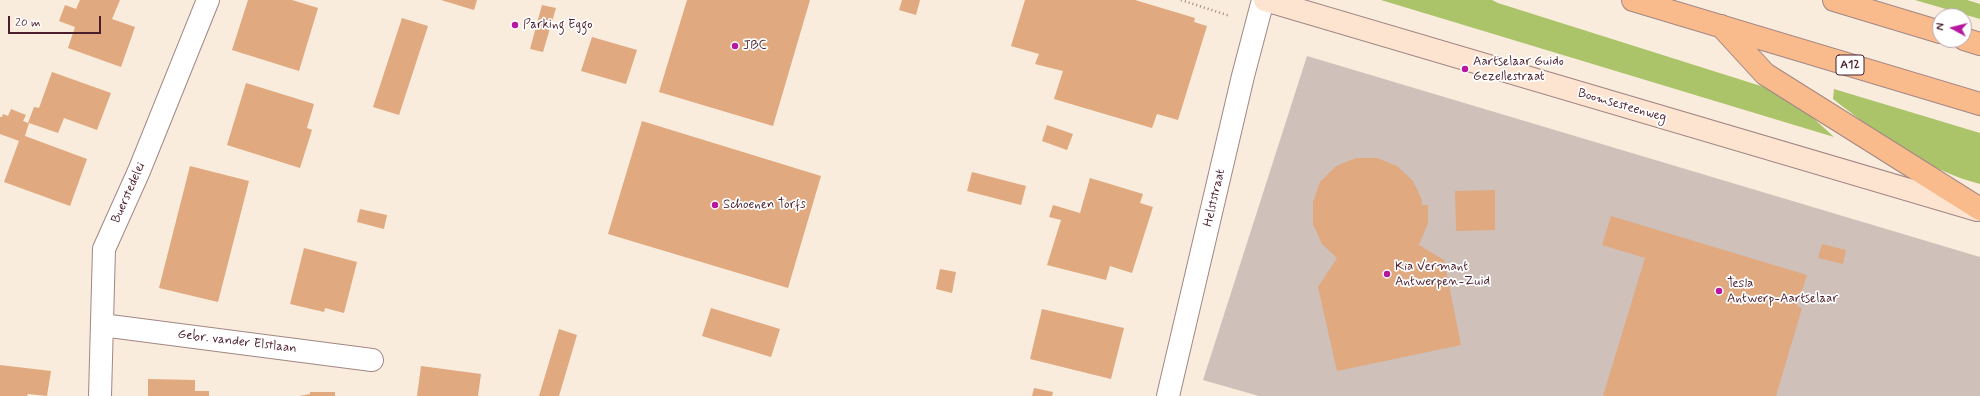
<!DOCTYPE html>
<style>
body{margin:0}
#map{position:relative;width:1980px;height:396px;overflow:hidden;background:#f9ecdc;font-family:Mynerve,sans-serif}
canvas{display:block}
.north{position:absolute;left:1932px;top:8px;width:40px;height:40px;box-sizing:border-box;background:#fff;border:1px solid #b7a5aa;border-radius:50%;rotate:277deg;font-size:11px;font-weight:700;line-height:16px;text-align:center;color:#4a1f2b}
.north::after{content:'';display:block;margin:auto;width:14px;height:18px;background:#b5179e;clip-path:polygon(50% 0,100% 100%,50% 72%,0 100%)}
.scale{position:absolute;left:8px;top:16px;width:93px;height:18px;box-sizing:border-box;border:2px solid #4a1f2b;border-top:0;padding-left:5px;font-size:12px;line-height:14px;white-space:nowrap;color:#4a1f2b;-webkit-text-stroke:3px #fff;paint-order:stroke}
</style>
<div id="map">
<canvas width="1980" height="396"></canvas>
<div class="north">N</div>
<div class="scale">20 m</div>
</div>
<script>
const ctx = document.querySelector('canvas').getContext('2d');
ctx.lineJoin = 'round';
function paint(path, color) {
  ctx.fillStyle = color;
  ctx.fill(path, 'evenodd');
}
function trace(path, color, width, dash) {
  ctx.strokeStyle = color;
  ctx.lineWidth = width;
  ctx.lineCap = dash ? 'butt' : 'round';
  ctx.setLineDash(dash || []);
  ctx.stroke(path);
}
function label(font, color, halo, rows, align = 'center') {
  ctx.font = font + ' Mynerve,sans-serif';
  ctx.lineWidth = 3.5;
  ctx.setLineDash([]);
  ctx.textBaseline = 'middle';
  ctx.strokeStyle = halo;
  ctx.fillStyle = color;
  for (const [text, x, y, turn = 0] of rows) {
    ctx.save();
    ctx.translate(x, y);
    ctx.rotate((+turn || 0) * Math.PI / 180);
    ctx.textAlign = isNaN(turn) ? turn : align;
    if (halo) ctx.strokeText(text, 0, 0);
    ctx.fillText(text, 0, 0);
    ctx.restore();
  }
}
const industrial = new Path2D(`
 M 1307,56 L 1980,257 L 1980,396 L 1259,396 L 1203,380 Z`);
const green = new Path2D(`
 M 1381,0 L 1492,0 L 1498,3 L 1764,87 L 1810,115 L 1834,137 Z
 M 1915,0 L 1967,0 L 1980,4 L 1980,19 Z
 M 1834,89 L 1980,133 L 1980,184 C 1925,170 1877,133 1833,99 Z`);
const building = new Path2D(`
 M 80,0 L 120,0 L 112,19 L 135,27 L 121,67 L 68,48 L 75,27 L 59,21 L 65,5 L 76,9 Z
 M 248,0 L 292,0 L 318,8 L 299,71 L 232,50 Z
 M 441,0 L 477,0 L 474,10 Z
 M 687,0 L 810,0 L 773,126 L 659,92 Z
 M 902,0 L 920,0 L 916,15 L 899,10 Z
 M 1025,0 L 1135,0 L 1195,18 L 1194,22 L 1207,26 L 1178,120 L 1157,114 L 1152,128 L 1054,99 L 1063,71 L 1035,64 L 1039,54 L 1011,46 Z
 M 542,5 L 556,8 L 543,52 L 530,49 Z
 M 402,18 L 428,26 L 399,115 L 373,107 Z
 M 592,37 L 637,50 L 626,84 L 581,71 Z
 M 52,72 L 111,93 L 97,130 L 64,118 L 58,133 L 29,123 L 25,136 L 87,159 L 70,206 L 4,182 L 19,141 L 0,134 L 0,117 L 2,117 L 3,114 L 8,116 L 11,109 L 26,115 L 23,121 L 28,123 L 34,107 L 39,108 Z
 M 246,83 L 314,104 L 307,128 L 312,130 L 300,168 L 227,145 Z
 M 642,121 L 821,176 L 788,288 L 608,234 Z
 M 1047,125 L 1073,134 L 1067,150 L 1042,141 Z
 M 1356,158 L 1377,158 L 1397,166 L 1413,181 L 1422,200 L 1422,205 L 1428,205 L 1428,223 L 1419,245 L 1444,260 L 1461,345 L 1337,371 L 1318,287 L 1337,258 L 1322,244 L 1313,224 L 1313,202 L 1320,182 L 1336,166 Z
 M 190,166 L 249,181 L 218,302 L 159,288 Z
 M 972,172 L 1026,186 L 1021,205 L 967,191 Z
 M 1090,178 L 1143,194 L 1140,203 L 1153,207 L 1132,273 L 1110,266 L 1106,280 L 1047,265 L 1061,220 L 1049,217 L 1053,205 L 1080,213 Z
 M 1495,190 L 1495,230 L 1456,231 L 1455,191 Z
 M 360,209 L 387,215 L 384,229 L 357,222 Z
 M 1611,216 L 1807,275 L 1797,306 L 1802,308 L 1776,396 L 1603,396 L 1645,258 L 1602,245 Z
 M 1822,244 L 1846,250 L 1843,264 L 1818,258 Z
 M 304,248 L 357,262 L 344,313 L 325,308 L 324,312 L 290,304 Z
 M 940,269 L 956,272 L 952,293 L 936,289 Z
 M 711,308 L 780,329 L 771,357 L 702,336 Z
 M 1042,309 L 1124,328 L 1111,379 L 1030,359 Z
 M 559,329 L 577,335 L 559,396 L 539,396 Z
 M 0,365 L 51,371 L 47,396 L 28,394 L 27,396 L 0,396 Z
 M 421,366 L 481,374 L 478,396 L 417,396 Z
 M 148,379 L 195,380 L 195,391 L 209,391 L 209,396 L 148,396 Z
 M 1034,388 L 1053,392 L 1052,396 L 1032,396 Z
 M 310,392 L 335,392 L 335,396 L 299,396 L 310,394 Z`);
const path = new Path2D(`
 M 1181,0 L 1230,16`);
const minor = new Path2D(`
 M 102,325 L 372,360
 M 100,396 L 104,249 L 139,171 L 208,0`);
const tertiary = new Path2D(`
 M 1168,396 L 1243,76 L 1263,0`);
const secondary = new Path2D(`
 M 1265,0 L 1977,210`);
const trunk = new Path2D(`
 M 1633,0 L 1980,104
 M 1834,0 L 1940,32
 M 1721,26 L 1765,74 L 1980,209
 M 1964,39 L 1980,44`);
const markers = [
 [515,25,4,"#b5179e"],
 [735,46,4,"#b5179e"],
 [1465,69,4,"#b5179e"],
 [715,205,4,"#b5179e"],
 [1387,274,4,"#b5179e"],
 [1719,291,4,"#b5179e"]
];
const shields = [
 [1850,65,28]
];
const shieldNames = [
 ["A12",1850,65]
];
const poiNames = [
 ["Parking Eggo",523,25],
 ["JBC",743,46],
 ["Aartselaar Guido",1473,62],
 ["Gezellestraat",1473,77],
 ["Schoenen Torfs",723,205],
 ["Kia Vermant",1395,267],
 ["Antwerpen-Zuid",1395,282],
 ["Tesla",1727,284],
 ["Antwerp-Aartselaar",1727,299]
];
const streetNames = [
 ["Boomsesteenweg",1622,106,16],
 ["Buerstedelei",129,193,-66],
 ["Helststraat",1215,198,-77],
 ["Gebr. vander Elstlaan",237,342,7]
];
paint(industrial, '#cfc0ba');
paint(green, '#abc369');
paint(building, '#e0a97f');
trace(minor, '#a28684', 24);
trace(tertiary, '#a28684', 24);
trace(secondary, '#a28684', 24);
trace(trunk, '#a28684', 24);
trace(path, '#a28684', 2.5, [1, 3]);
trace(minor, '#fff', 22);
trace(tertiary, '#fff', 22);
trace(secondary, '#fde4d1', 22);
trace(trunk, '#fabb8c', 22);
for (const [x, y, r, color] of markers) {
  const dot = new Path2D();
  dot.arc(x, y, r, 0, 2 * Math.PI);
  ctx.fillStyle = color;
  ctx.fill(dot);
  trace(dot, '#fff', 1.5);
}
for (const [x, y, w] of shields) {
  const box = new Path2D();
  box.roundRect(x - w / 2, y - 10, w, 20, 3);
  ctx.fillStyle = '#fff';
  ctx.fill(box);
  trace(box, '#4a1f2b', 1);
}
label('bold 12px', '#4a1f2b', null, shieldNames);
label('13px', '#4a1f2b', '#fff', poiNames, 'left');
label('13px', '#4a1f2b', '#fff', streetNames);
</script>
